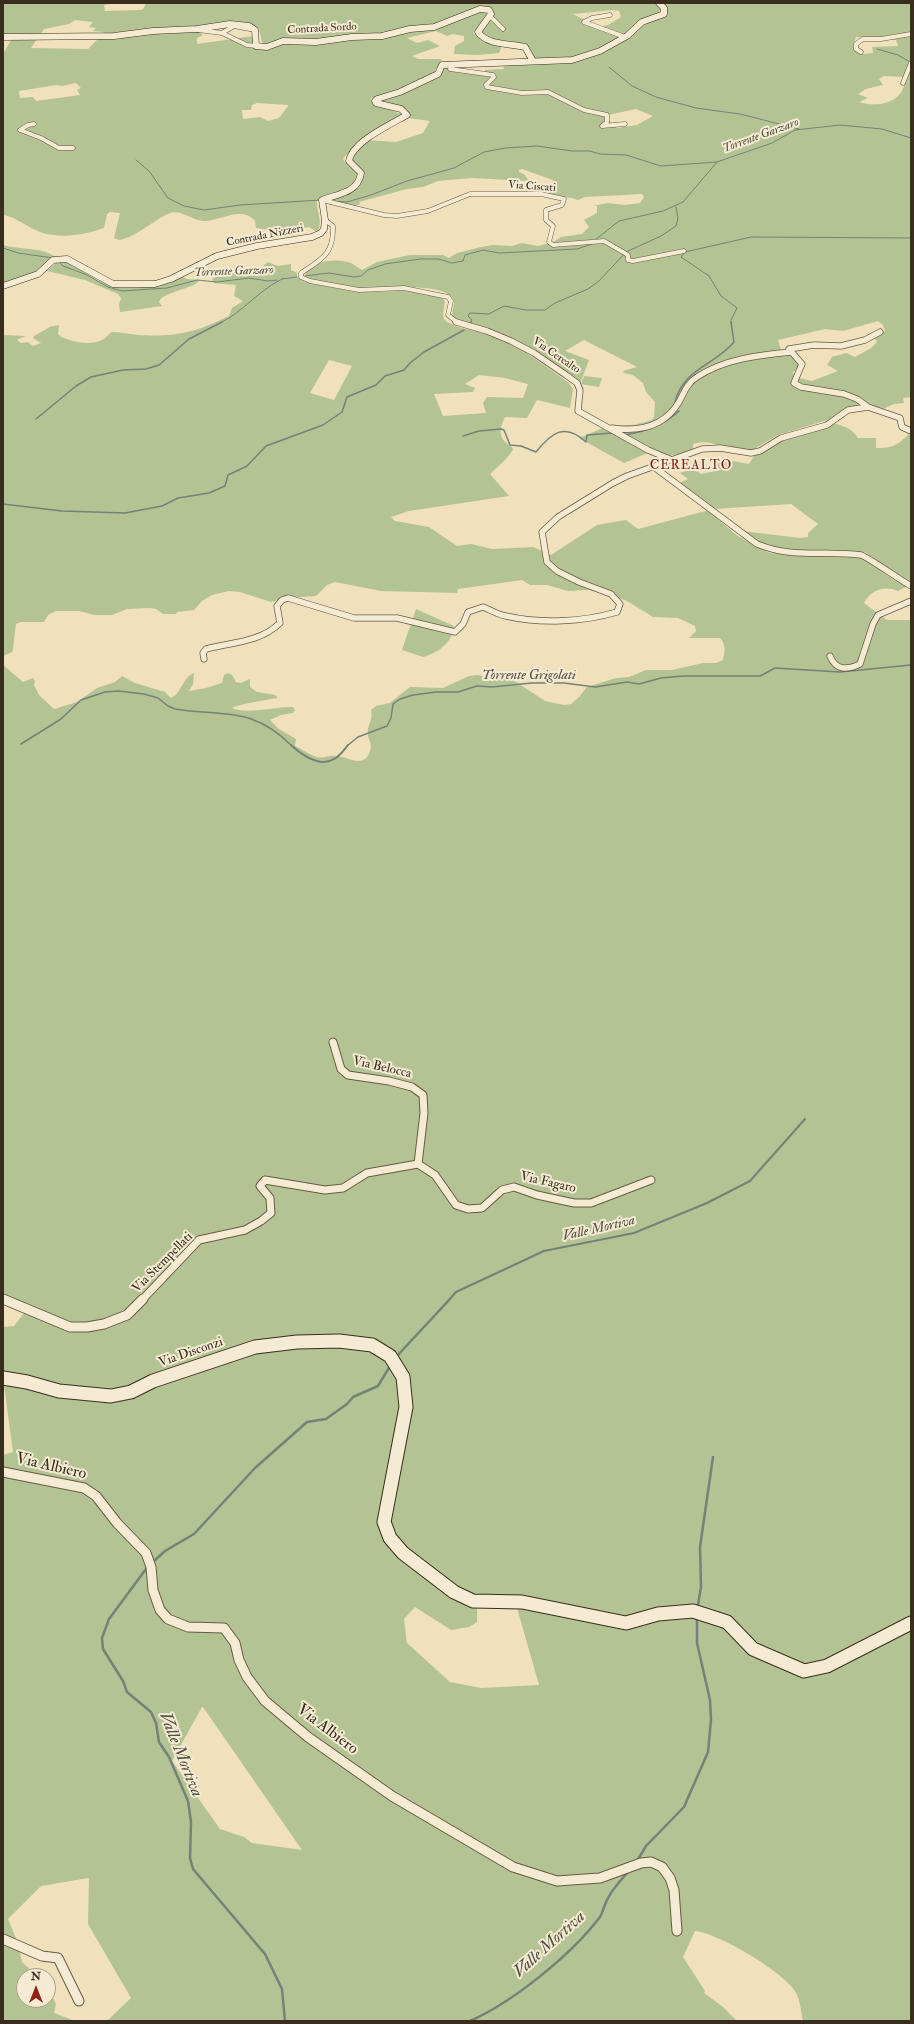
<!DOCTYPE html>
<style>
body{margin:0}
#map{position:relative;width:914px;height:2024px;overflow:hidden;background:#f0e0bb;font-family:"IM FELL Double Pica",serif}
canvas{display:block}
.frame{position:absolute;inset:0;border:4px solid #392d1e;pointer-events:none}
.north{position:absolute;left:16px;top:1968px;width:40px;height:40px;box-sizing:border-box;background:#f5ebd3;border:1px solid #aa9f8b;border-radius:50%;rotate:0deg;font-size:11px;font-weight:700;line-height:16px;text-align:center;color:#392d1e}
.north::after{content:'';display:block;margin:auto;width:14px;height:18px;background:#8f2418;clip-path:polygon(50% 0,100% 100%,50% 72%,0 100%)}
</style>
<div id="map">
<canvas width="914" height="2024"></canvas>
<div class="frame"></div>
<div class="north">N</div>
</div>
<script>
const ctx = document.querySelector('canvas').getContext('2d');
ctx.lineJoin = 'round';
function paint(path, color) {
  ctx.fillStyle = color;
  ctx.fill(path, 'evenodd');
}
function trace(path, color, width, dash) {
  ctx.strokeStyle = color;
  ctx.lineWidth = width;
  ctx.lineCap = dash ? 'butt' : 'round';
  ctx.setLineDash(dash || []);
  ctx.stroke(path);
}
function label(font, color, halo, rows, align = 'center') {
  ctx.font = font + ' "IM FELL Double Pica",serif';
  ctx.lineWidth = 4;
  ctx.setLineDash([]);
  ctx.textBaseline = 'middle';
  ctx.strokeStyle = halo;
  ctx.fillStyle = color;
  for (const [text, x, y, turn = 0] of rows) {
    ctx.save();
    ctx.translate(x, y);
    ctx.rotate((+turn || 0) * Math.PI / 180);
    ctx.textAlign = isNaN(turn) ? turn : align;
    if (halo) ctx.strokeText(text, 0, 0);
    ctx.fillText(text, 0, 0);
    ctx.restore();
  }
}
const green = new Path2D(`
 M 3,3 L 114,3 L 104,5 L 105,11 L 141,10 L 144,8 L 146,3 L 655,3 L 660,9 L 659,14 C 647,18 634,21 627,33 L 595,51 L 580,57 L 539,59 L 534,61 C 576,67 594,55 629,38 C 634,35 635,30 639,27 C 647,21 656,19 665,16 L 667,9 L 663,3 L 911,3 L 911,397 L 903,398 L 904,403 L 894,404 L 883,409 C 858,402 847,409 827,422 C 840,425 850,426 858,438 L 876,438 L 876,448 C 893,449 900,444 911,431 L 911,584 L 898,591 C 884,585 871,590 864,603 L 887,620 L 911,620 L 911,2021 L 803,2021 C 801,2012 800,1998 795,1991 C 782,1971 718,1933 695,1931 L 683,1957 L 705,1991 L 704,1993 L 723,2007 L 737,2021 L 107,2021 L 131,1998 L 88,1924 L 89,1878 L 41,1886 L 8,1919 L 18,1943 L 22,1962 L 37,1976 L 24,1976 L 24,2000 L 48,2000 L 48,1989 L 56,2004 L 54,2013 L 75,2021 L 3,2021 L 3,1455 L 13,1452 L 3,1377 L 3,1327 L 14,1326 L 28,1308 L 3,1298 L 3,665 L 23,682 L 33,678 L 35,681 L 34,685 L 39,695 L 54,709 L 77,702 L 97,688 L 115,682 L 122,676 L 135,683 L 165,692 L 171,698 C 182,693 182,678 194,673 L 193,684 L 189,691 L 206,688 L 222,683 L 224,675 L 228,673 L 232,675 L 236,682 L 241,683 L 250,679 L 250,687 L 257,692 L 275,695 L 278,698 C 270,699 236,705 232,708 C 244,715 278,706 293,707 L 295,710 L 293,713 L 281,715 L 270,720 L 279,729 L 296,739 L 295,746 C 302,749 308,754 314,756 C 322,760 328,755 335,756 C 348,756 364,770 370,751 C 373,744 368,741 368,734 C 367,728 370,724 371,719 C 372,716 371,712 371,710 L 376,706 L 390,703 L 410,687 L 443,688 L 469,676 L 478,675 L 489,678 L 510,678 L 545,701 L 564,705 L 571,704 L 579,697 L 587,687 L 616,678 L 629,677 L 646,670 L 672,670 L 703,663 L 716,663 L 723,660 C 725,652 726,644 720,638 L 689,638 L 696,631 L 695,626 L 678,618 L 653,617 L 627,601 L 605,593 L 589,590 L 568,591 L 547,585 L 530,585 L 522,580 L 458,589 L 457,593 L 381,591 L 335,582 L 327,585 L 316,596 L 289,598 L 271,602 L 240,592 L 229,591 L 212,595 L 202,601 L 194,610 L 178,612 L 175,614 L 163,614 L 156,609 L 150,608 L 127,609 L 112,615 L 94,615 L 80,611 L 56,611 L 48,615 L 44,622 L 21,622 L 16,624 L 13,648 L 12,652 L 3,656 L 3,335 L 26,336 L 18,339 L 18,341 L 21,343 L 28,342 L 33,346 L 41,343 L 33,338 L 34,336 L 50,327 L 59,325 L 58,334 L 60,336 C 71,342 91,346 102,340 C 107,338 108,334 112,332 C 121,332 128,334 137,335 C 176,337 194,333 229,316 L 232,308 L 243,301 L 234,296 L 236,285 L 214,283 L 212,279 C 227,270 240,275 256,272 C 262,270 263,265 268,262 L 278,266 L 291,264 L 291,270 L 297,273 L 297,277 L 305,282 L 355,292 L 383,292 L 404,290 L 442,298 L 445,301 L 443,313 L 444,319 L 447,322 L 458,327 L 487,334 L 520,348 L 569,383 L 573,389 L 570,408 L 537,400 L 527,418 L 505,417 C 501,425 498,433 504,441 C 508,445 512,445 513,450 L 506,459 L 490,474 L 509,496 L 409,511 L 391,517 L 395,521 L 429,527 L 457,546 L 471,544 L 492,549 L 533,547 L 551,555 L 597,525 L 626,520 L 638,529 L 713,509 L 677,484 L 688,479 L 680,473 L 692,469 L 701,474 L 721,470 L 713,462 L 722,459 L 749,464 L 754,456 L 755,452 C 747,450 740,451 732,449 C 716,446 710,439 693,444 L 693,449 C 683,453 676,456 666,455 L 607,426 L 634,425 L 652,420 L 654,417 L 655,402 L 646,392 L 643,383 L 633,375 L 624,373 L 623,371 L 637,367 L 584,340 L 565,351 L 589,360 L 580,384 L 526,345 L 492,331 L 463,324 L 455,320 C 448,313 458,304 452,297 C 436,281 380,290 358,288 C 342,286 326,282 310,279 L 305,275 C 310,260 338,258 351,263 C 355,265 358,268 362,270 L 377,262 L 410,255 L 443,255 L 449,258 L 457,253 L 481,247 L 493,245 L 512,246 L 522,243 L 538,246 L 553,242 L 561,237 L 582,234 L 589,227 L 584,220 L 597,213 L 597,206 L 593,206 L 608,203 L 625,205 L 640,203 L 644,197 L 642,194 L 585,197 L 578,200 L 572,198 L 547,195 L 552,190 L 553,180 L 522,169 L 519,170 L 519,172 L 524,174 L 529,181 L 472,178 L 438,181 L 423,187 L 407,189 L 359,202 L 360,204 C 351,209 339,204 331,198 C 350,192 355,194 364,175 L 350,160 L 349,157 L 361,146 L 363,140 L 343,158 L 344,161 L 358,174 L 351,188 L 322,197 L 317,201 C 316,212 324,222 317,232 L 309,227 L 282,232 L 256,228 L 255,221 C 241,205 220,222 203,221 C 191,220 179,208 168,214 C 152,221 135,238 119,240 L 114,238 L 120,213 L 110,212 L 107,214 L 104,228 C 85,235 60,239 40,232 C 27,227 18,218 4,215 L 3,54 L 13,37 L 36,36 L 29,34 L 3,36 ZM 481,8 L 490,10 L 494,14 L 492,20 L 481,30 L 481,34 C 496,47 532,31 533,62 L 503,64 L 504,69 L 485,70 L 486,74 L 450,70 L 442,66 L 441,59 L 418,59 L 412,56 L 440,46 L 428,40 L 417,43 L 407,38 L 436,31 L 447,36 L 453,34 L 464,36 L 464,41 L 455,46 L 454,54 L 478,55 L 499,53 L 503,43 L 483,41 L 473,33 L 487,14 L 481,10 L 434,28 L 409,30 L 381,37 L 356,37 L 323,42 L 281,42 L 265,48 L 255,47 L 254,36 L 197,44 L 197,38 L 203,35 L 196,30 L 149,31 L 117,36 L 101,36 L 88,49 L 31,48 L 44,29 L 69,24 L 75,20 L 93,22 L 89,27 L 96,28 L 93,31 L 104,32 L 102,34 L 154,29 L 194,28 L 232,22 L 251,25 L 259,29 L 263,46 L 281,40 L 322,40 L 349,35 L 384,34 L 410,28 L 431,26 L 474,9 ZM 614,10 L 619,11 L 621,17 L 608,25 L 598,27 L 573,14 ZM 856,37 L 896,40 L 898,46 L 872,47 L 873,53 L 863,54 L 853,47 ZM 439,64 L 442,66 L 438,77 L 404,93 L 378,100 L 410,113 L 411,116 L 408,118 L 430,121 L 423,133 L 396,142 L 365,140 L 403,115 L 374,104 L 371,101 L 371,98 L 399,91 L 432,75 ZM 884,76 L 905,77 C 906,103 878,108 859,102 L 868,98 L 858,94 L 866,89 L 883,85 L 879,79 ZM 76,83 L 81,88 L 77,90 L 80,95 L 36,101 L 33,97 L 20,98 L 19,91 L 56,85 L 62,86 ZM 257,103 L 288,105 L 288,106 L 279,118 L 268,121 L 260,117 L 243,119 L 242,110 L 251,110 L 252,105 ZM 636,109 L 653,116 L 637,125 L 617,128 L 609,121 L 608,115 ZM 878,321 L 883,325 L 885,331 L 874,337 L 877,342 L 871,348 L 855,357 L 846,353 L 832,357 L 827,365 L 838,371 L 812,381 L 794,377 L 793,372 L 804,364 L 791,352 L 782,353 L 778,340 L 825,329 L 843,331 ZM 329,360 L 352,366 L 334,400 L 310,393 ZM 479,375 L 505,378 L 528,384 L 523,398 L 487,397 L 483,403 L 486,413 L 443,416 L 434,394 L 473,392 L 475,388 L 465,384 ZM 824,421 L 831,425 L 784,439 L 761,453 L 755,451 L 754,449 L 778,435 ZM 791,504 L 818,524 L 808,533 L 808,537 L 800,538 L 742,531 L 765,545 L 782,550 L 865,552 L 909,583 L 894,580 L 861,557 L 798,556 L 770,553 L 759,548 L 735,534 L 712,514 L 714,509 ZM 477,1601 L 515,1601 L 539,1685 L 481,1688 L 450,1682 L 407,1643 L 404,1619 L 415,1607 L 451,1630 L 469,1627 L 477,1622 ZM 202,1707 L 203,1707 L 302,1850 L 252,1843 L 244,1837 L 220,1829 L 172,1761 Z
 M 3,245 C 18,250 46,247 56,258 L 36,272 L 3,283 Z
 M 65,261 C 79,268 93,280 108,285 C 133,293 157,284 180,276 L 187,279 L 200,280 C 191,290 162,292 159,302 L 162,306 L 120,312 L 119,305 L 121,298 L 118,294 L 85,280 L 47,271 L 57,262 Z
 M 584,376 L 602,378 L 599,387 L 581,384 Z
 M 603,428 L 650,452 L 624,463 L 579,438 Z
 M 416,609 L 454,626 C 453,642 438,653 423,657 L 402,650 Z`);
const streamFar3 = new Path2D(`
 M 877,49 L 898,55 L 910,62
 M 609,67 L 632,86 L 656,97 L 696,108 L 740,114 L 799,129
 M 136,160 L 149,171 L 168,198 L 184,206 L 204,210 L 240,205 L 321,200
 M 332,201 L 347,202 L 371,195 L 407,181 L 454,168 L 484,152 L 505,148 L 537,146 L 572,151 L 590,151 L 600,154 L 626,155 L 661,166 L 717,162
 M 595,240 L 619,221 L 663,211 L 683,202 L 717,162 L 772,143 L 795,130 L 840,125 L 882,129 L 911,138
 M 3,248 L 18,253 L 53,258
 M 59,262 L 63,266 L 87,275 L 108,287 L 122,291 L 167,288 L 197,280 L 217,282 L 249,278 L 268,281 L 277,280
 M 305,276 L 329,273 L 354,277 L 361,276 L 368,270 L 385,264 L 420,259 L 438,259 L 452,263 L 463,261 L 465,255 L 483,250 L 499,253 L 577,249 L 592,244
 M 282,279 L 297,277
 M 220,323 C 243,312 259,290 282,279
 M 470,323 L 472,320 L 468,316 L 470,313 L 489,314 L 504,306 L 526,310 L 545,310 L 555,303 L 588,289 L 599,281 L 626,252 L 661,236 L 676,226 L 678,218 L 676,207
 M 731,323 L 731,320 L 737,308 L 721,296 L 709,276 L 681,257 L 685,252 L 751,237 L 911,238`);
const streamFar2 = new Path2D(`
 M 470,324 L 471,322
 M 675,402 C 684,368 714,366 734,342 L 731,322
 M 36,419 L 76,386 L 91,377 L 123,370 L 146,369 L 159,365 L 189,339 L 222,322
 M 624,435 C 645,432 663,426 679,411
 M 463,436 L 479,431 L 501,429 L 504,430 L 510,445 L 521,446 L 536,452 C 551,433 565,422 586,442 L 587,435 L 612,433
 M 3,504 L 62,511 L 125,513 L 162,506 L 178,498 L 209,493 L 225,486 L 228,475 L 247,466 L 266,446 L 323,425 L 342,412 L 347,397 L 376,385 L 385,376 L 404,370 L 410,363 L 424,352 L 464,330
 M 21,744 L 61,719 L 81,700 L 105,692 L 118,691 L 144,694 L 158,698 L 168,706 L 175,709 C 226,717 252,706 292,746
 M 347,746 L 358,737 L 387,726 L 391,718 L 393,704 L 400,699 L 413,695 L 436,692 L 458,692 L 477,686 L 492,687 L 532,683 L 564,683 L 595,687 L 627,682 L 639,684 L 661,678 L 683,676 L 760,676 L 775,668 L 840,672 L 911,665`);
const streamFar1 = new Path2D(`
 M 291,745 C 302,755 319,768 334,759 C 340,756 344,750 348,745
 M 449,1300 L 456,1292 L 544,1251 L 634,1233 L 707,1203 L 750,1181 L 805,1119`);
const stream = new Path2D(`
 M 397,1356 L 450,1299
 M 154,1561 L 165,1551 L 194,1534 L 255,1468 L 307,1422 L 326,1419 L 347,1404 L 353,1397 L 378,1386 L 390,1366
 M 146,1569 L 109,1619 L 102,1638 L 103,1649 L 123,1681 L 127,1692 L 151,1712 L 156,1723 L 159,1742 L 169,1757 L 188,1801 L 191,1822 L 190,1858 L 193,1869 L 265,1954 L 282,1989 L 285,2021
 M 698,1605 L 701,1587 L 700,1547 L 713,1457
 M 637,1861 L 646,1846 L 684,1807 L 708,1752 L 711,1720 L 710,1700 L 697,1643 L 697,1617
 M 470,2021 C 513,2002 571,1955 600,1917 C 603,1912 604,1906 607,1900 C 612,1889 621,1880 629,1871`);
const streetFar3 = new Path2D(`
 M 610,15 L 592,18 L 584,22 L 625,37
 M 490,16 L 503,29
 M 198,30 L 222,33 L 247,45 L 256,46
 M 222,33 L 234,26 L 255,30
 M 861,52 L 856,49 L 856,44 L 863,39 L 881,39 L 911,34
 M 454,64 L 450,69 L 493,75 L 494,77 L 486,85 L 487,87 L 522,93 L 548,92 L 584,110 L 607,115 L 607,122 L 602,126 L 625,124
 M 903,83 L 911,63
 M 34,124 L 28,125 L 20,130 L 41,138 L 59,148 L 73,148
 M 322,200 L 384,215 L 397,216 L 428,211 L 470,194 L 541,194 L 564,199 L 562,205 L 546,210 L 546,220 L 553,226 L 549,242 L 553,245 L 604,241 L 628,255 L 628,260 L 633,261 L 684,251
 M 325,220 L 333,226 C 334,254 322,259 301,273 L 301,277 L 310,281 L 359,290 L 404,288 L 448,297 L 451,301 L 448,315 L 458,323`);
const streetFar2 = new Path2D(`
 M 456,322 L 487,331 L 511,341 L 534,353 L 566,375 L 577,383 L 580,390 L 578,411 L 648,450 L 672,460
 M 868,407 L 857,399 L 844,394 L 801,387 L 794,383 L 802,364 L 789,349 L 814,345 L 841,346 L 865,340 L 880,332
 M 612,428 C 639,432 664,427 679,402 C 684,393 687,383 697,377 C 724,359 759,355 791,352
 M 654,467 L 757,544 C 793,559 825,550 861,555 C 866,556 902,581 911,586
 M 830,656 C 836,671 847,670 860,664 L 873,624 L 878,615 L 911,601
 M 204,659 L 203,653 L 206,649 C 232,642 259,643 280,623 L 277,606 L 282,600 L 288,598 L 354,618 L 397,618 L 455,632 L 463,624 L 468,612 L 483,607 C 491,610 498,615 506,616 C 541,624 583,622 617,612 L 620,604 L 611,594 L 579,582 L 557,571 L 547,562 L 542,532 L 558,517 L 613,483 L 627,476 L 702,449 L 720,448 L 751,453 L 760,451 L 781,438 L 827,425 L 848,410 L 868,407 L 900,418 L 902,427 L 911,431`);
const streetFar1 = new Path2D(`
 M 333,1042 L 341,1069 L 348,1075 L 389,1081 L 412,1087 L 423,1095 L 424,1113 L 418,1164
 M 142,1300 L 199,1240 L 245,1230 L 261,1221 L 271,1213 L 270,1198 L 260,1186 L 265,1180 L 325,1190 L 343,1188 L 367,1173 L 418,1164 L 435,1175 L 456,1205 L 468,1209 L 482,1208 L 502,1190 L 514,1187 L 537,1195 L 574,1203 L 591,1203 L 651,1180`);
const street = new Path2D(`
 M 3,1299 L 70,1327 L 87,1327 L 104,1324 L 127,1315 L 143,1299
 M 3,1472 L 84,1488 L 96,1496 L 117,1523 L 146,1553 L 151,1567 L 153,1590 L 160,1610 L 168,1619 L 188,1627 L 224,1628 L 235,1643 L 239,1660 L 247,1677 L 265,1701 L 308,1737 L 392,1796 L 513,1867 L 557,1881 L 600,1878 L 641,1863 L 651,1862 L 662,1867 L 670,1878 L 674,1890 L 677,1931
 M 3,1939 L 42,1956 L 58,1958 L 79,2001`);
const secondaryFar1 = new Path2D(`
 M 3,37 L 114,36 L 153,31 L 197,29 L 230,24 L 249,26 L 255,30 L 256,46 L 267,47 L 283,41 L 316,42 L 352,37 L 382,36 L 410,29 L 434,27 L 480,9 L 489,10 L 491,14 L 478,32 C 488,46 510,43 525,47 L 533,61
 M 3,286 L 38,274 L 53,260 L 67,259 L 113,284 L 155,284 L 171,279 L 217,256 L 257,246 L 312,237 L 321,233 L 324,229 L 325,220 L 322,200 C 338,194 358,193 361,173 L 349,161 C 352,142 391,124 407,115 L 401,109 L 376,103 L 375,101 L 377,99 L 400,92 L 438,74 L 442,65 L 572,60 L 600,51 L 627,36 L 642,22 L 664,14 L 664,8 L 659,3`);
const secondary = new Path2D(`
 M 3,1378 L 27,1382 L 59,1391 L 111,1396 L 131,1392 L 153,1381 L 255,1347 L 297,1342 L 339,1341 L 372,1345 L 390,1356 L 403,1377 L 406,1407 L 384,1522 L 390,1538 L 403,1553 L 454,1592 L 473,1601 L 522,1602 L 626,1623 L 658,1614 L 693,1611 L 727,1622 L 753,1649 L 804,1671 L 827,1666 L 911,1623`);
const farStreetnames = [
 ["Contrada Sordo",322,29,-3],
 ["Via Ciscati",532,187,4],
 ["Contrada Nizzeri",265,236,-11],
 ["Via Cerealto",556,356,34]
];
const farWaternames = [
 ["Torrente Garzaro",761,136,-20],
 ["Torrente Garzaro",234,272,-2]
];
const farQuarternames = [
 ["CEREALTO",691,466]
];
const streetNames = [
 ["Via Belocca",382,1068,13],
 ["Via Fagaro",548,1183,13],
 ["Via Stempellati",163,1263,-45],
 ["Via Disconzi",191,1353,-19]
];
const waterNames = [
 ["Torrente Grigolati",529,676],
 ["Valle Mortiva",599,1229,-13]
];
const nearStreetnames = [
 ["Via Albiero",51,1467,13],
 ["Via Albiero",327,1730,37]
];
const nearWaternames = [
 ["Valle Mortiva",180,1755,68],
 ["Valle Mortiva",550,1945,-42]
];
paint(green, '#b4c394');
trace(streamFar3, '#738377', 1);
trace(streamFar2, '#738377', 1.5);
trace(streamFar1, '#738377', 2);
trace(stream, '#738377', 2.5);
trace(streetFar3, '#675a45', 5);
trace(streetFar2, '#675a45', 7);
trace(streetFar1, '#675a45', 9);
trace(street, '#675a45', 11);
trace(secondaryFar1, '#392d1e', 7);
trace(secondary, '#392d1e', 15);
trace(streetFar3, '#f5ebd3', 4);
trace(streetFar2, '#f5ebd3', 5.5);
trace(streetFar1, '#f5ebd3', 7);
trace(street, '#f5ebd3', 9);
trace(secondaryFar1, '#f5ebd3', 6);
trace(secondary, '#f5ebd3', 13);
label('11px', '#392d1e', '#f5ebd3', farStreetnames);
label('italic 12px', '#515143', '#f5ebd3', farWaternames);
ctx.letterSpacing = '1px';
label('13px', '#7a1f14', '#f5ebd3', farQuarternames);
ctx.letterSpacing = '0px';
label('13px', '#392d1e', '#f5ebd3', streetNames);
label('italic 14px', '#515143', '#f5ebd3', waterNames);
label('16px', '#392d1e', '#f5ebd3', nearStreetnames);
label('italic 17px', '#515143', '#f5ebd3', nearWaternames);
</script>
